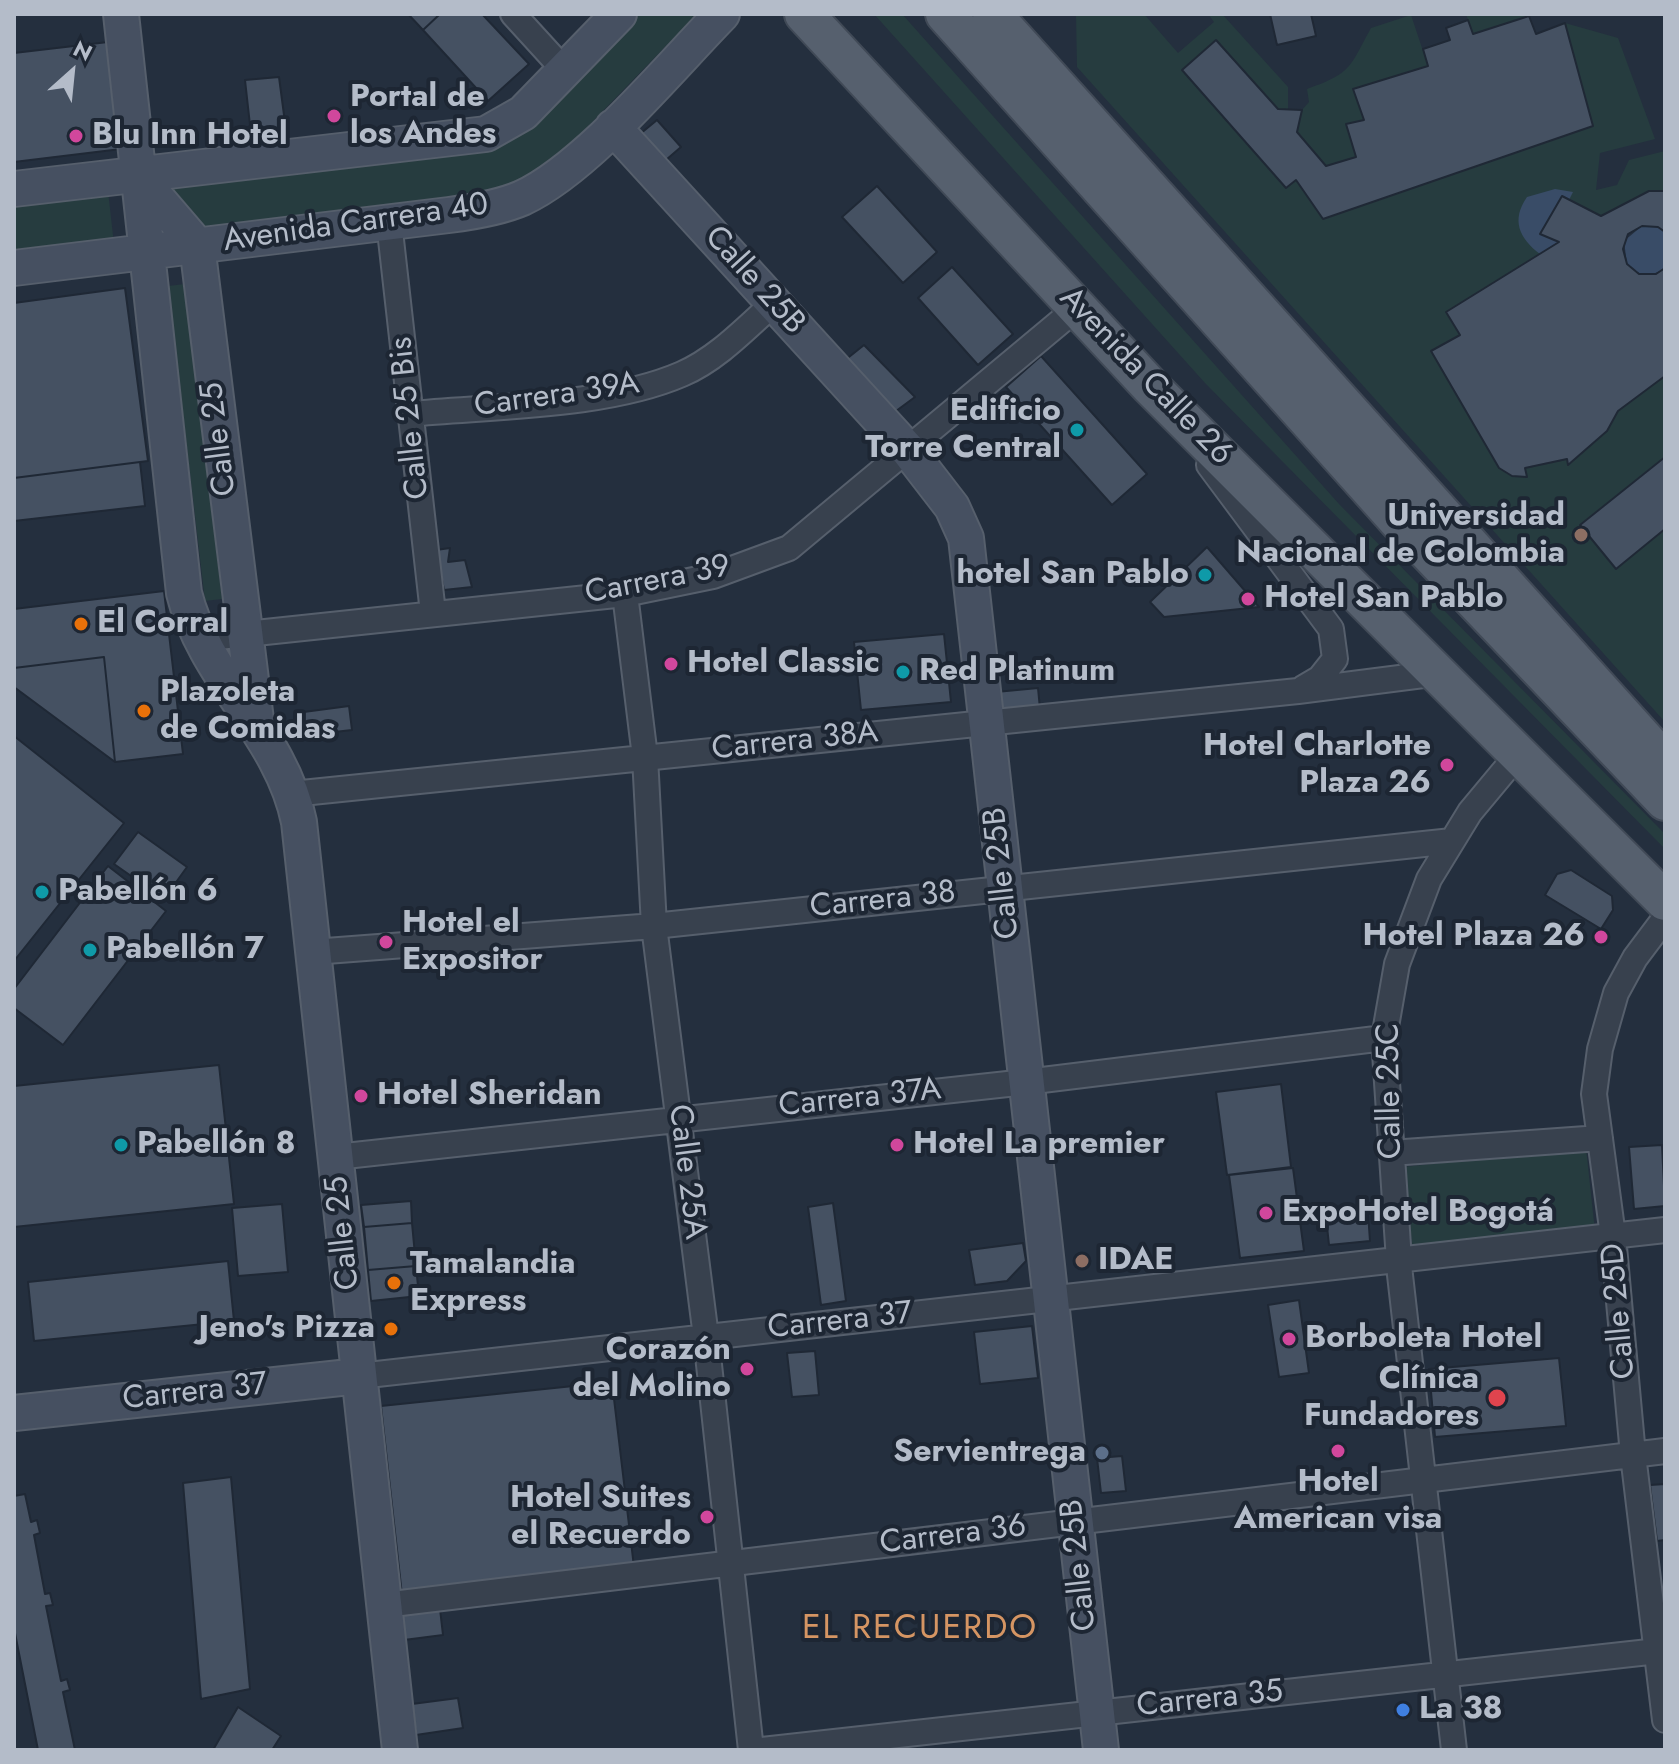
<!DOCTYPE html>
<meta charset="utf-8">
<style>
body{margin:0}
#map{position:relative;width:1679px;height:1764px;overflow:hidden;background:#242f3e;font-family:Jost,sans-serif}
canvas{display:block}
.frame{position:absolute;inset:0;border:16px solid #b4bcc9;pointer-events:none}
.north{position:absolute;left:32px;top:32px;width:80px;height:80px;-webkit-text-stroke:6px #1d2633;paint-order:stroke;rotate:27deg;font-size:22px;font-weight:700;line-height:32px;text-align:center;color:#b4bcc9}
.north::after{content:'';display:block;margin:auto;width:28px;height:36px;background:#b4bcc9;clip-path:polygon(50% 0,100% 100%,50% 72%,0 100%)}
</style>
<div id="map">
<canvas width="1679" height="1764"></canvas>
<div class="frame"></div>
<div class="north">N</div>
</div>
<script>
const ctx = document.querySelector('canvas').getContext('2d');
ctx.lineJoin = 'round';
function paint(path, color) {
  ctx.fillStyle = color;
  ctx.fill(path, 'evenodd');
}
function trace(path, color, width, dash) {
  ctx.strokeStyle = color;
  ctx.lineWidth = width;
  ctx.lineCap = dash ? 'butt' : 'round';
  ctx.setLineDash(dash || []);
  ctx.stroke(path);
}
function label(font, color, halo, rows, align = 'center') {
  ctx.font = font + ' Jost,sans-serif';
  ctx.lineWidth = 8;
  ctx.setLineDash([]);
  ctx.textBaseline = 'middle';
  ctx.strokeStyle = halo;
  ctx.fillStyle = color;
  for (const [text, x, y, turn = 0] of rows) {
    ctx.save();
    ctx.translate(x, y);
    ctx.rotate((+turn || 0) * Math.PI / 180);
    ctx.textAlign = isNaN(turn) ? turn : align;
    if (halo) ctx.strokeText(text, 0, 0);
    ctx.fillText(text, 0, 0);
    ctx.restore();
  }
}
const green = new Path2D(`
 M 638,14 L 697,14 L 565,150 L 530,178 L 489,196 L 200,228 L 172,199 L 169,181 L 535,117 Z
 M 874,14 L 902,14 L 1339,504 L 1665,834 L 1665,849 L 1205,383 Z
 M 1076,14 L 1144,14 L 1178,53 L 1214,22 L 1208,14 L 1222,14 L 1288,87 L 1288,109 L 1278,109 L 1217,40 L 1182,71 L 1286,188 L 1296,180 L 1323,219 L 1593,126 L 1565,23 L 1618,38 L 1655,139 L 1600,153 L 1596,190 L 1617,185 L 1629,160 L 1665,151 L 1665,191 L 1649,191 L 1601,216 L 1562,197 L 1540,233 L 1559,242 L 1446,312 L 1460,335 L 1431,351 L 1499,468 L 1512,476 L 1527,477 L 1525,468 L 1567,459 L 1569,464 L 1607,431 L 1618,411 L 1665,376 L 1665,457 L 1580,525 L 1616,569 L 1665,529 L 1665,722 L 1077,67 Z
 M 1466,14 L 1528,14 L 1529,16 L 1473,34 Z
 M 1411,15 L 1428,66 L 1353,89 L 1364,120 L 1346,124 L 1356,157 L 1326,166 L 1297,132 L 1302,110 L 1309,102 L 1307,89 C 1352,73 1349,68 1371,28 Z
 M 108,191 L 114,244 L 14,255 L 14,202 Z
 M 185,284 L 222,599 L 205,601 L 168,286 Z
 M 1586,1148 L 1595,1231 L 1413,1251 L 1403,1167 Z`);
const water = new Path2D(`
 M 1555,189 L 1573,192 L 1569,200 L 1562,197 L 1540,233 L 1559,242 L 1540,254 C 1519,238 1511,220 1527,197 Z
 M 1642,226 L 1658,227 L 1665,232 L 1665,268 C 1651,278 1638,276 1627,264 L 1624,241 Z`);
const building = new Path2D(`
 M 408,14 L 440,14 L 423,30 Z
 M 440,14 L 482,14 L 529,64 L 488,101 L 423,30 Z
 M 1270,14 L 1311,14 L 1316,36 L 1277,45 Z
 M 1529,16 L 1536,34 L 1565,23 L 1593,126 L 1323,219 L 1296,180 L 1286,188 L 1182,70 L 1216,40 L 1278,109 L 1302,110 L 1297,132 L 1326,166 L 1356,157 L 1346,124 L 1364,120 L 1353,89 L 1428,66 L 1423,49 L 1450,40 L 1446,28 L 1468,20 L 1473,34 Z
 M 108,42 L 121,149 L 14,162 L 14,53 Z
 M 279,77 L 286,130 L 251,134 L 245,80 Z
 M 657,120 L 681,147 L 659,166 L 634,139 Z
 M 877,186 L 937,252 L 903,283 L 842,217 Z
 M 1649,191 L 1665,191 L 1665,232 L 1658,227 L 1642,226 L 1628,234 L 1623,249 L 1627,264 L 1639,274 L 1656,274 L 1665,268 L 1665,376 L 1618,411 L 1607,431 L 1568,465 L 1567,459 L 1525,468 L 1527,477 L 1512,476 L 1499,468 L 1431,351 L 1460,335 L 1446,312 L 1559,242 L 1540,234 L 1562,196 L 1601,216 Z
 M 952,267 L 1013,334 L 978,365 L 918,298 Z
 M 125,288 L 148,461 L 14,478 L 14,303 Z
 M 864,345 L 915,397 L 892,414 L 844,361 Z
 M 1041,356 L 1147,474 L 1112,505 L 1006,387 Z
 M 1665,457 L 1665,529 L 1616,569 L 1580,525 Z
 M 140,462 L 145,506 L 14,521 L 14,478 Z
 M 1207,547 L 1259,607 L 1164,617 L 1150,602 Z
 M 450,548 L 448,562 L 465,560 L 472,587 L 444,590 L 436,550 Z
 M 164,591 L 183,754 L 115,762 L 104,657 L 14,668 L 14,609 Z
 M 944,634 L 951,702 L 861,710 L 854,642 Z
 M 104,657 L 115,762 L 14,687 L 14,668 Z
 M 1038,688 L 1040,709 L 998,713 L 996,692 Z
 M 349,706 L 352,730 L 299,736 L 296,713 Z
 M 14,736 L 124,823 L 14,961 Z
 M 138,832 L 187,867 L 164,899 L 114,864 Z
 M 108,866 L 166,911 L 63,1045 L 14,1008 L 14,989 Z
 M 1571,870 L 1612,896 L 1613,910 L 1601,929 L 1545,895 L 1557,874 Z
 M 219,1065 L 234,1204 L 14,1227 L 14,1086 Z
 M 1281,1084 L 1291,1167 L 1227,1175 L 1216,1092 Z
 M 1662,1145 L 1665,1206 L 1634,1209 L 1629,1147 Z
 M 1293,1168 L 1304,1251 L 1240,1258 L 1229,1175 Z
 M 411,1201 L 412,1223 L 364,1227 L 361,1205 Z
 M 833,1203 L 846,1301 L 821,1305 L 808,1207 Z
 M 282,1204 L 288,1272 L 238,1276 L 232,1208 Z
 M 1368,1213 L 1370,1241 L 1329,1245 L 1326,1217 Z
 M 412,1223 L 416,1266 L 368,1270 L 364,1227 Z
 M 1023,1243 L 1026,1261 L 1007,1281 L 975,1285 L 969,1250 Z
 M 228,1261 L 234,1321 L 34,1341 L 28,1282 Z
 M 416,1266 L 419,1296 L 371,1301 L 368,1270 Z
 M 1299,1300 L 1309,1373 L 1279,1377 L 1268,1305 Z
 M 1032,1326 L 1038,1378 L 980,1384 L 974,1332 Z
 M 815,1351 L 819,1395 L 792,1397 L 787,1353 Z
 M 1559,1358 L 1566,1426 L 1435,1437 L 1429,1369 Z
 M 612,1382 L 634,1567 L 402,1595 L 381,1406 Z
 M 1122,1456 L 1126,1491 L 1101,1493 L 1097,1458 Z
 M 231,1477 L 250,1689 L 201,1699 L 183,1483 Z
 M 1665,1484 L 1665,1540 L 1657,1541 L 1650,1485 Z
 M 25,1494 L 31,1522 L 37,1520 L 40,1533 L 34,1535 L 45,1594 L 50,1593 L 53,1605 L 46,1606 L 61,1681 L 67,1679 L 70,1690 L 63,1692 L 75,1750 L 38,1750 L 14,1628 L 14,1496 Z
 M 440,1609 L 443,1635 L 404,1640 L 401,1613 Z
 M 458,1698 L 463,1728 L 416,1735 L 412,1704 Z
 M 238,1707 L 281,1736 L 272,1750 L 213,1750 Z`);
const street = new Path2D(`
 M 513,14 L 565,71
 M 389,222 L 433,613
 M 410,414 C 493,406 606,407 682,374 C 717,359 746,328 774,303
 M 1209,465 L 1331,629 L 1335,659 L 1320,678 L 1303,688
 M 625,594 L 645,757 L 654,926 L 706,1337 L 751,1750
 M 199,639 L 625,594 L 713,576 L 789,548 L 1078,307
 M 292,794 L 1298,691 L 1439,673
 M 1665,918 L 1635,958 L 1616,993 L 1600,1049 L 1594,1094 L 1613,1236 L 1633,1455 L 1665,1720
 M 313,952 L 654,926 L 1452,841
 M 1391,1153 L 1600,1138
 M 336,1157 L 1026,1082 L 1384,1038
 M 359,1376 L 1665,1230
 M 384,1605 L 1665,1451
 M 762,1750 L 1658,1651
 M 1454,1750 L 1400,1275 L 1384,1038 L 1397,964 L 1429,879 L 1470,812 L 1520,752`);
const secondary = new Path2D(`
 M 121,14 L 184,593 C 205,679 282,735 299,822 L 400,1750
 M 613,127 L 908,450 L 952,507 L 966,538 L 1101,1750
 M 137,175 L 197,245 L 256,720
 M 14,189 L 486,134 L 523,113 L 619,14
 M 14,268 L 449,215 C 473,212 499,208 522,198 C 587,168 670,67 722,14
 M 14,1413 L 359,1376`);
const primary = new Path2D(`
 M 804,14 L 1150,386 L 1665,901
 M 945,14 L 1401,524 L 1665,801
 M 992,14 L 1665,762`);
const markers = [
 [334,116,8,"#d1479c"],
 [76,136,8,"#d1479c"],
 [1077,430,8,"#0f9aa8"],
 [1581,535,8,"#8d6e63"],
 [1205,575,8,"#0f9aa8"],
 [1248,599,8,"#d1479c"],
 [81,624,8,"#e8710a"],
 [671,664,8,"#d1479c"],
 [903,672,8,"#0f9aa8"],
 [144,711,8,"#e8710a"],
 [1447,765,8,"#d1479c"],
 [42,892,8,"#0f9aa8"],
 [1601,937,8,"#d1479c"],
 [386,942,8,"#d1479c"],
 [90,950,8,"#0f9aa8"],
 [361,1096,8,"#d1479c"],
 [121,1145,8,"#0f9aa8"],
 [897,1145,8,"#d1479c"],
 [1266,1213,8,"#d1479c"],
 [1082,1261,8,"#8d6e63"],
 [394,1283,8,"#e8710a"],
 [391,1329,8,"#e8710a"],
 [1289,1339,8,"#d1479c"],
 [747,1369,8,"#d1479c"],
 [1497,1398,10,"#e0444e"],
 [1338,1451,8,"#d1479c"],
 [1102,1453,8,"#5c6f8a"],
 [707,1517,8,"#d1479c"],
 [1403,1710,8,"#3f7fe0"]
];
const poiNames = [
 ["Portal de",350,98],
 ["los Andes",350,135],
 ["Blu Inn Hotel",92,136],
 ["Edificio",1061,412,"right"],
 ["Torre Central",1061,449,"right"],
 ["Universidad",1565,517,"right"],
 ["Nacional de Colombia",1565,554,"right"],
 ["hotel San Pablo",1189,575,"right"],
 ["Hotel San Pablo",1264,599],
 ["El Corral",97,624],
 ["Hotel Classic",687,664],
 ["Red Platinum",919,672],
 ["Plazoleta",160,693],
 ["de Comidas",160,730],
 ["Hotel Charlotte",1431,747,"right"],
 ["Plaza 26",1431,784,"right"],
 ["Pabellón 6",58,892],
 ["Hotel el",402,924],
 ["Expositor",402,961],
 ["Hotel Plaza 26",1585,937,"right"],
 ["Pabellón 7",106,950],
 ["Hotel Sheridan",377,1096],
 ["Pabellón 8",137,1145],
 ["Hotel La premier",913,1145],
 ["ExpoHotel Bogotá",1282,1213],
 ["IDAE",1098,1261],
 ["Tamalandia",410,1265],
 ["Express",410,1302],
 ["Jeno's Pizza",375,1329,"right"],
 ["Borboleta Hotel",1305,1339],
 ["Corazón",731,1351,"right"],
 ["del Molino",731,1388,"right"],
 ["Clínica",1479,1380,"right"],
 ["Fundadores",1479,1417,"right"],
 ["Servientrega",1086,1453,"right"],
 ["Hotel",1338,1483,"center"],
 ["American visa",1338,1520,"center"],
 ["Hotel Suites",691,1499,"right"],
 ["el Recuerdo",691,1536,"right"],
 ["La 38",1419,1710]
];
const streetNames = [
 ["Avenida Carrera 40",356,224,-8],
 ["Calle 25B",754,281,48],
 ["Avenida Calle 26",1145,377,46],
 ["Carrera 39A",557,396,-8],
 ["Calle 25 Bis",411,418,-96],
 ["Calle 25",220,439,-97],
 ["Carrera 39",658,581,-11],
 ["Carrera 38A",795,742,-6],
 ["Calle 25B",1003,873,-96],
 ["Carrera 38",883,901,-6],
 ["Calle 25C",1391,1091,-91],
 ["Carrera 37A",860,1099,-6],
 ["Calle 25A",686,1172,83],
 ["Calle 25",344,1233,-96],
 ["Calle 25D",1620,1311,-95],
 ["Carrera 37",840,1322,-6],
 ["Carrera 37",195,1393,-6],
 ["Carrera 36",953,1536,-7],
 ["Calle 25B",1080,1565,-96],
 ["Carrera 35",1210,1700,-6]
];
const neighbourhoodNames = [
 ["EL RECUERDO",920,1630]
];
paint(green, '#263c3f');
paint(water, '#394c67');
paint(building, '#455162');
trace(building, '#1f2835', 2);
trace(street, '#565f6c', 28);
trace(secondary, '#565f6c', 38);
trace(primary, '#414a57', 42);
trace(street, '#38414e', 24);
trace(secondary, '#465061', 34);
trace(primary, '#56606e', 38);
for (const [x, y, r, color] of markers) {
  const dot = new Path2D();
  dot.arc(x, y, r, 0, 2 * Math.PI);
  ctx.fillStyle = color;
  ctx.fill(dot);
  trace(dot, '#1d2633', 3);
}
label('bold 32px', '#b4bcc9', '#1d2633', poiNames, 'left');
label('32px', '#b4bcc9', '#1d2633', streetNames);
ctx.letterSpacing = '2px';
label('34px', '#d59563', '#1d2633', neighbourhoodNames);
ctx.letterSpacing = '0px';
</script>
